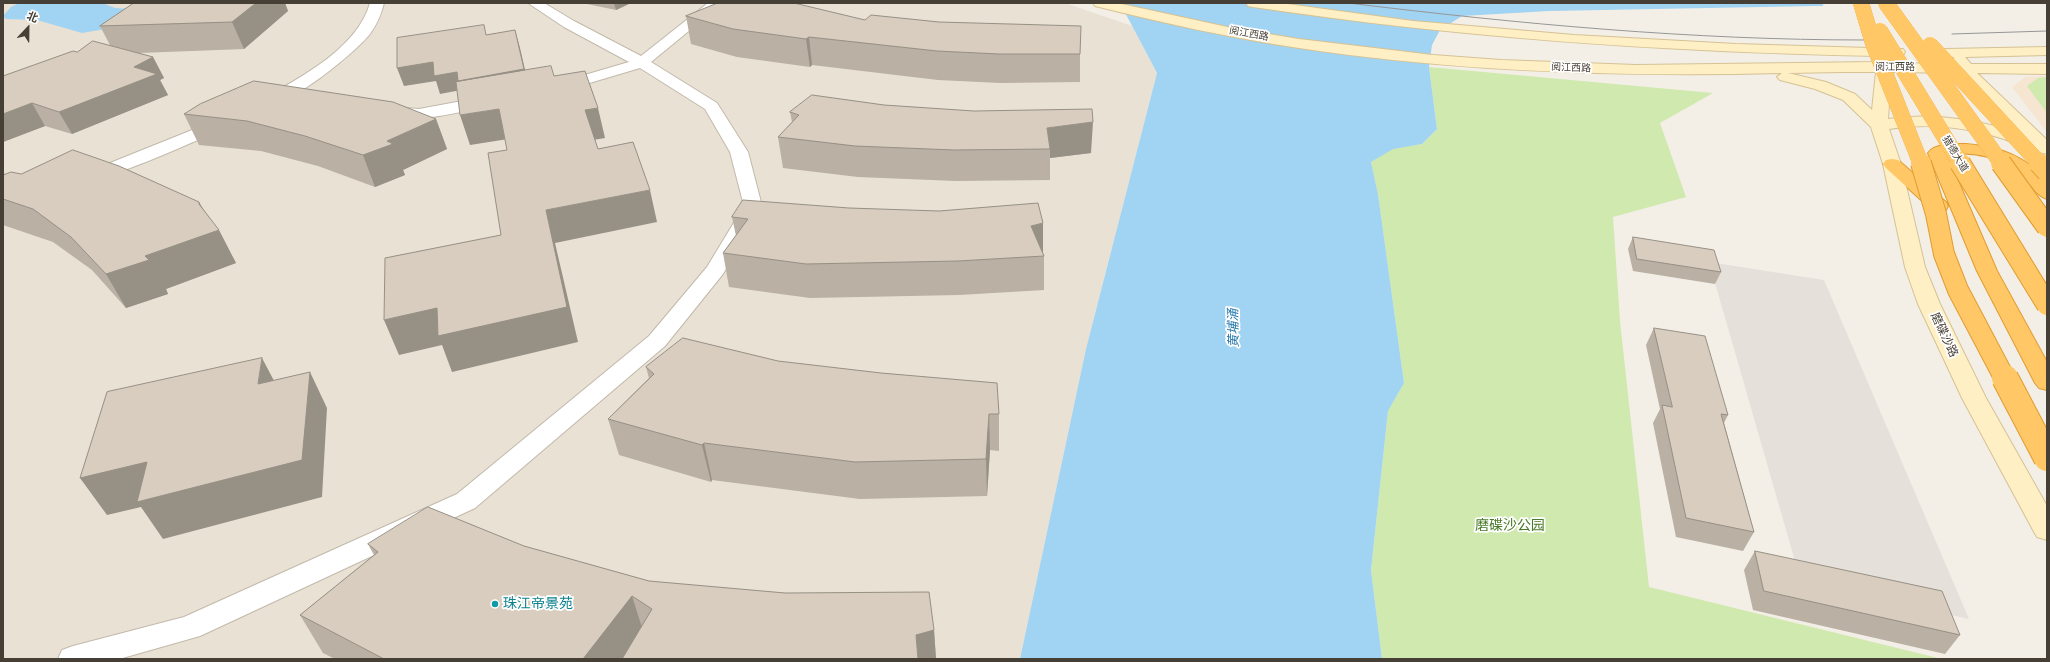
<!DOCTYPE html>
<meta charset="utf-8">
<style>
body{margin:0}
#map{position:relative;width:2050px;height:662px;overflow:hidden;background:#f3efe6;font-family:Manrope,"Noto Sans SC",sans-serif}
canvas{display:block}
.frame{position:absolute;inset:0;border:4px solid #463f35;pointer-events:none}
.north{position:absolute;left:8px;top:8px;width:40px;height:40px;-webkit-text-stroke:3px #fff;paint-order:stroke;rotate:22deg;font-size:11px;font-weight:700;line-height:16px;text-align:center;color:#463f35}
.north::after{content:'';display:block;margin:auto;width:14px;height:18px;background:#463f35;clip-path:polygon(50% 0,100% 100%,50% 72%,0 100%)}
</style>
<div id="map">
<canvas width="2050" height="662"></canvas>
<div class="frame"></div>
<div class="north">北</div>
</div>
<script>
const ctx = document.querySelector('canvas').getContext('2d');
ctx.lineJoin = 'round';
function paint(path, color) {
  ctx.fillStyle = color;
  ctx.fill(path, 'evenodd');
}
function trace(path, color, width, dash) {
  ctx.strokeStyle = color;
  ctx.lineWidth = width;
  ctx.lineCap = dash ? 'butt' : 'round';
  ctx.setLineDash(dash || []);
  ctx.stroke(path);
}
function label(font, color, halo, rows, align = 'center') {
  ctx.font = font + ' Manrope,"Noto Sans SC",sans-serif';
  ctx.lineWidth = 3.5;
  ctx.setLineDash([]);
  ctx.textBaseline = 'middle';
  ctx.strokeStyle = halo;
  ctx.fillStyle = color;
  for (const [text, x, y, turn = 0] of rows) {
    ctx.save();
    ctx.translate(x, y);
    ctx.rotate((+turn || 0) * Math.PI / 180);
    ctx.textAlign = isNaN(turn) ? turn : align;
    if (halo) ctx.strokeText(text, 0, 0);
    ctx.fillText(text, 0, 0);
    ctx.restore();
  }
}
const residential = new Path2D(`
 M 3,3 L 1065,3 L 1132,26 L 1157,73 L 1086,349 L 1020,659 L 3,659 Z`);
const commercial = new Path2D(`
 M 2047,76 L 2047,132 L 2012,87 L 2025,77 Z`);
const industrial = new Path2D(`
 M 1709,262 L 1824,280 L 1969,619 L 1801,582 Z`);
const green = new Path2D(`
 M 1429,67 L 1713,93 L 1660,123 L 1686,197 L 1613,217 L 1620,321 L 1649,587 L 1942,659 L 1382,659 L 1371,570 L 1388,411 L 1404,383 L 1378,194 L 1371,162 L 1393,148 L 1422,144 L 1437,129 Z
 M 2047,77 L 2047,113 L 2027,86 L 2038,78 Z`);
const water = new Path2D(`
 M 19,3 L 102,3 L 115,8 L 150,10 L 146,22 L 82,33 L 37,20 L 6,19 L 3,16 L 11,7 Z
 M 1120,3 L 1975,3 L 1549,11 L 1462,16 L 1440,30 L 1432,45 L 1429,67 L 1437,129 L 1422,144 L 1393,149 L 1371,162 L 1378,194 L 1404,383 L 1388,411 L 1371,570 L 1382,659 L 1020,659 L 1086,349 L 1157,73 Z`);
const pier = new Path2D(`
 M 1822,3 L 1926,3 L 1928,6 L 1825,9 Z`);
const street = new Path2D(`
 M 370,3 L 384,3 C 381,15 377,24 370,34 C 356,52 286,110 264,104 L 262,101 L 264,98 C 302,77 358,47 370,3 Z
 M 528,3 L 544,3 L 574,21 L 641,56 L 708,3 L 723,3 L 651,62 L 717,103 L 748,152 L 762,206 L 723,274 L 665,346 L 475,508 L 200,636 L 119,659 L 58,659 L 62,650 L 73,646 L 184,617 L 457,494 L 649,336 L 707,267 L 744,206 L 730,152 L 705,109 L 640,68 L 566,90 L 554,90 L 552,87 L 554,84 L 629,62 L 564,27 Z
 M 489,96 L 495,98 L 497,101 L 495,104 C 462,112 419,124 386,115 L 384,112 L 386,109 L 392,107 L 419,109 Z
 M 222,118 L 228,119 L 230,123 L 228,127 C 203,137 104,184 84,179 L 81,175 L 84,171 L 105,165 Z`);
const secondary = new Path2D(`
 M 1093,3 L 1117,3 L 1232,28 L 1299,39 L 1433,55 L 1501,60 L 1636,65 L 1877,62 L 1878,56 C 1668,52 1461,38 1253,7 L 1248,6 L 1246,3 L 1280,3 L 1413,21 L 1574,35 L 1736,44 L 1903,49 L 1905,52 L 1903,55 L 1892,56 L 1892,63 L 1955,64 L 1953,60 L 1954,57 L 1941,56 L 1939,53 L 1941,50 L 1946,49 L 2047,47 L 2047,55 L 1965,57 L 1971,64 L 2047,64 L 2047,74 L 1977,73 L 2046,139 L 2047,154 C 2032,151 2018,144 2004,139 C 1967,127 1926,123 1889,129 L 1901,164 L 1925,267 L 1940,304 L 1986,398 L 2047,506 L 2047,540 L 2037,537 L 2033,530 L 1962,398 L 1918,304 L 1905,267 L 1883,164 L 1871,127 L 1843,100 L 1815,89 L 1780,80 L 1777,77 L 1782,73 C 1620,77 1459,72 1299,48 C 1231,38 1163,23 1095,6 ZM 1841,72 L 1876,72 L 1872,110 L 1855,94 L 1826,82 L 1788,73 ZM 1891,72 L 1962,73 L 1968,81 L 2021,133 C 1978,120 1932,112 1888,119 Z`);
const highway = new Path2D(`
 M 1966,144 C 2000,147 2024,155 2047,181 L 2047,199 C 2037,196 2032,186 2024,178 C 2005,158 1974,150 1947,155 L 1997,271 L 2047,362 L 2047,390 L 2039,388 L 2035,383 L 1977,271 L 1928,153 C 1935,143 1955,144 1966,144 Z
 M 1892,159 L 1898,160 L 1946,202 L 1948,206 L 1946,210 L 1939,212 L 1932,210 L 1886,168 L 1883,164 L 1886,160 Z`);
const tram = new Path2D(`
 M 1348,3 C 1520,24 1692,40 1865,40
 M 1952,34 L 2047,31`);
const highwayBridgeFar2 = new Path2D(`
 M 1861,3 L 1873,43 L 1921,164
 M 1886,3 L 2002,164
 M 1880,31 L 1961,164
 M 1930,45 L 2040,164`);
const highwayBridgeFar1 = new Path2D(`
 M 1921,163 L 1936,214 L 1944,254 L 1958,290 L 2005,379
 M 1960,163 L 2047,305
 M 2001,163 L 2047,227
 M 2039,163 L 2047,172`);
const highwayBridge = new Path2D(`
 M 2005,378 L 2047,458`);
const wall = new Path2D(`
 M 134,3 L 285,3 L 288,11 L 244,49 L 139,53 L 153,57 L 164,78 L 160,80 L 168,95 L 72,134 L 45,126 L 3,142 L 3,76 L 77,52 L 110,45 L 100,26 Z
 M 582,3 L 631,3 L 616,10 Z
 M 686,16 L 865,20 L 1080,54 L 1080,82 L 1000,83 L 938,80 L 812,65 L 810,67 L 737,57 L 691,44 Z
 M 790,112 L 1091,153 L 1050,158 L 1050,180 L 956,181 L 858,177 L 783,168 L 778,137 L 792,122 Z
 M 184,114 L 436,119 L 447,149 L 403,170 L 405,175 L 375,187 L 318,166 L 261,151 L 199,145 Z
 M 21,174 L 199,202 L 204,210 L 236,263 L 166,289 L 168,294 L 126,308 L 92,270 L 53,242 L 3,225 L 3,175 Z
 M 732,217 L 1043,253 L 1044,256 L 1044,290 L 959,295 L 810,298 L 729,287 L 723,253 L 736,236 Z
 M 1633,237 L 1721,272 L 1715,284 L 1633,271 L 1628,249 Z
 M 1654,328 L 1728,415 L 1724,423 L 1754,532 L 1743,551 L 1676,537 L 1653,423 L 1660,409 L 1646,345 Z
 M 646,367 L 999,414 L 999,451 L 990,450 L 987,496 L 860,499 L 712,480 L 711,482 L 619,455 L 608,419 L 649,378 Z
 M 368,544 L 524,546 L 649,581 L 934,630 L 936,659 L 335,659 L 323,653 L 300,615 L 374,555 Z
 M 1755,551 L 1960,635 L 1945,654 L 1753,610 L 1744,570 Z`);
const shadedWall = new Path2D(`
 M 256,3 L 285,3 L 288,11 L 244,49 L 232,22 Z
 M 614,3 L 631,3 L 616,10 Z
 M 515,30 L 520,48 L 529,87 L 461,90 L 440,94 L 436,81 L 404,86 L 397,68 Z
 M 809,37 L 812,65 L 810,67 L 806,39 Z
 M 153,57 L 164,78 L 160,80 L 168,95 L 72,134 L 59,112 L 134,67 Z
 M 32,103 L 45,126 L 3,142 L 3,114 Z
 M 598,108 L 605,138 L 593,140 L 585,110 Z
 M 499,109 L 508,139 L 470,145 L 460,115 Z
 M 436,119 L 447,149 L 403,170 L 405,175 L 375,187 L 363,155 L 387,141 Z
 M 1093,122 L 1091,153 L 1050,158 L 1050,149 L 1047,128 Z
 M 650,190 L 657,222 L 555,243 L 578,342 L 452,372 L 442,345 L 399,355 L 384,320 L 546,210 Z
 M 199,202 L 215,232 L 219,230 L 236,263 L 166,289 L 168,294 L 126,308 L 106,274 L 145,256 L 199,204 Z
 M 1043,223 L 1043,256 L 1031,226 Z
 M 262,358 L 281,394 L 258,384 Z
 M 310,372 L 327,408 L 322,497 L 163,539 L 141,507 L 107,515 L 80,478 Z
 M 989,414 L 990,450 L 987,496 L 986,459 Z
 M 704,443 L 712,480 L 711,482 L 702,445 Z
 M 632,596 L 644,634 L 625,659 L 583,659 Z
 M 934,630 L 936,659 L 918,659 L 916,635 Z`);
const building = new Path2D(`
 M 134,3 L 256,3 L 232,22 L 100,26 Z
 M 718,3 L 794,3 L 865,20 L 871,15 L 939,22 L 1081,26 L 1080,54 L 999,54 L 937,51 L 809,37 L 806,39 L 733,29 L 686,16 Z
 M 484,25 L 486,35 L 515,30 L 524,69 L 458,81 L 457,72 L 434,76 L 433,62 L 397,68 L 397,38 Z
 M 93,41 L 153,57 L 134,67 L 157,74 L 59,112 L 32,103 L 3,114 L 3,76 L 73,51 L 77,52 Z
 M 551,66 L 554,76 L 585,71 L 598,108 L 585,110 L 598,149 L 633,142 L 650,190 L 546,210 L 567,307 L 438,336 L 437,308 L 384,320 L 385,258 L 501,235 L 488,153 L 507,150 L 499,109 L 460,115 L 456,82 Z
 M 254,81 L 393,102 L 436,119 L 387,141 L 393,144 L 363,155 L 305,136 L 247,121 L 184,114 L 200,104 Z
 M 812,95 L 884,105 L 974,111 L 1092,109 L 1093,122 L 1047,128 L 1050,149 L 954,150 L 855,146 L 778,137 L 799,115 L 790,112 Z
 M 73,150 L 119,166 L 199,202 L 199,204 L 219,230 L 145,256 L 149,260 L 106,274 L 71,237 L 33,209 L 3,199 L 3,175 L 11,172 L 21,174 Z
 M 743,200 L 849,208 L 939,211 L 1038,203 L 1043,223 L 1031,226 L 1044,256 L 958,261 L 806,264 L 723,253 L 748,219 L 732,217 Z
 M 1633,237 L 1714,250 L 1721,272 L 1637,259 Z
 M 1654,328 L 1705,336 L 1728,415 L 1721,414 L 1754,532 L 1686,518 L 1662,405 L 1672,407 Z
 M 683,338 L 778,361 L 881,373 L 997,383 L 999,414 L 989,414 L 986,459 L 855,462 L 704,443 L 702,445 L 608,419 L 654,374 L 646,367 Z
 M 262,358 L 258,384 L 310,372 L 302,460 L 137,502 L 147,462 L 80,478 L 107,392 Z
 M 428,507 L 524,546 L 649,581 L 785,593 L 929,592 L 934,630 L 916,635 L 918,659 L 622,659 L 652,609 L 632,596 L 583,659 L 384,659 L 300,615 L 378,552 L 368,544 Z
 M 1755,551 L 1942,591 L 1960,635 L 1764,591 Z`);
const markers = [
 [495,604,4,"#0f9aa8"]
];
const farStreetnames = [
 ["阅江西路",1249,34,10],
 ["阅江西路",1895,67],
 ["阅江西路",1571,68,2],
 ["猎德大道",1955,154,59]
];
const streetNames = [
 ["磨碟沙路",1944,335,65]
];
const waterNames = [
 ["黄埔涌",1234,328,-91]
];
const nearParknames = [
 ["磨碟沙公园",1510,526]
];
const nearCulturenames = [
 ["珠江帝景苑",503,604]
];
paint(residential, '#e8e1d4');
paint(commercial, '#f6e5d0');
paint(industrial, '#e6e0db');
paint(green, '#d0e9ae');
paint(water, '#a1d3f2');
paint(pier, '#f3efe6');
trace(street, '#c2b9ab', 2);
trace(secondary, '#d5c295', 2);
trace(highway, '#e19c32', 2);
paint(street, '#fff');
paint(secondary, '#ffefc4');
paint(highway, '#ffc765');
trace(tram, '#969696', 1);
trace(highwayBridgeFar2, '#e19c32', 16, []);
trace(highwayBridgeFar1, '#e19c32', 22, []);
trace(highwayBridge, '#e19c32', 28, []);
trace(highwayBridgeFar2, '#ffc765', 16);
trace(highwayBridgeFar1, '#ffc765', 20);
trace(highwayBridge, '#ffc765', 26);
paint(wall, '#bab0a3');
paint(shadedWall, '#979085');
paint(building, '#d8cdbe');
trace(building, '#979085', 1);
for (const [x, y, r, color] of markers) {
  const dot = new Path2D();
  dot.arc(x, y, r, 0, 2 * Math.PI);
  ctx.fillStyle = color;
  ctx.fill(dot);
  trace(dot, '#fff', 1.5);
}
label('10px', '#463f35', '#fff', farStreetnames);
label('12px', '#463f35', '#fff', streetNames);
label('italic 13px', '#2b7aad', '#fff', waterNames);
label('14px', '#497a27', '#fff', nearParknames);
label('14px', '#0d838f', '#fff', nearCulturenames, 'left');
</script>
